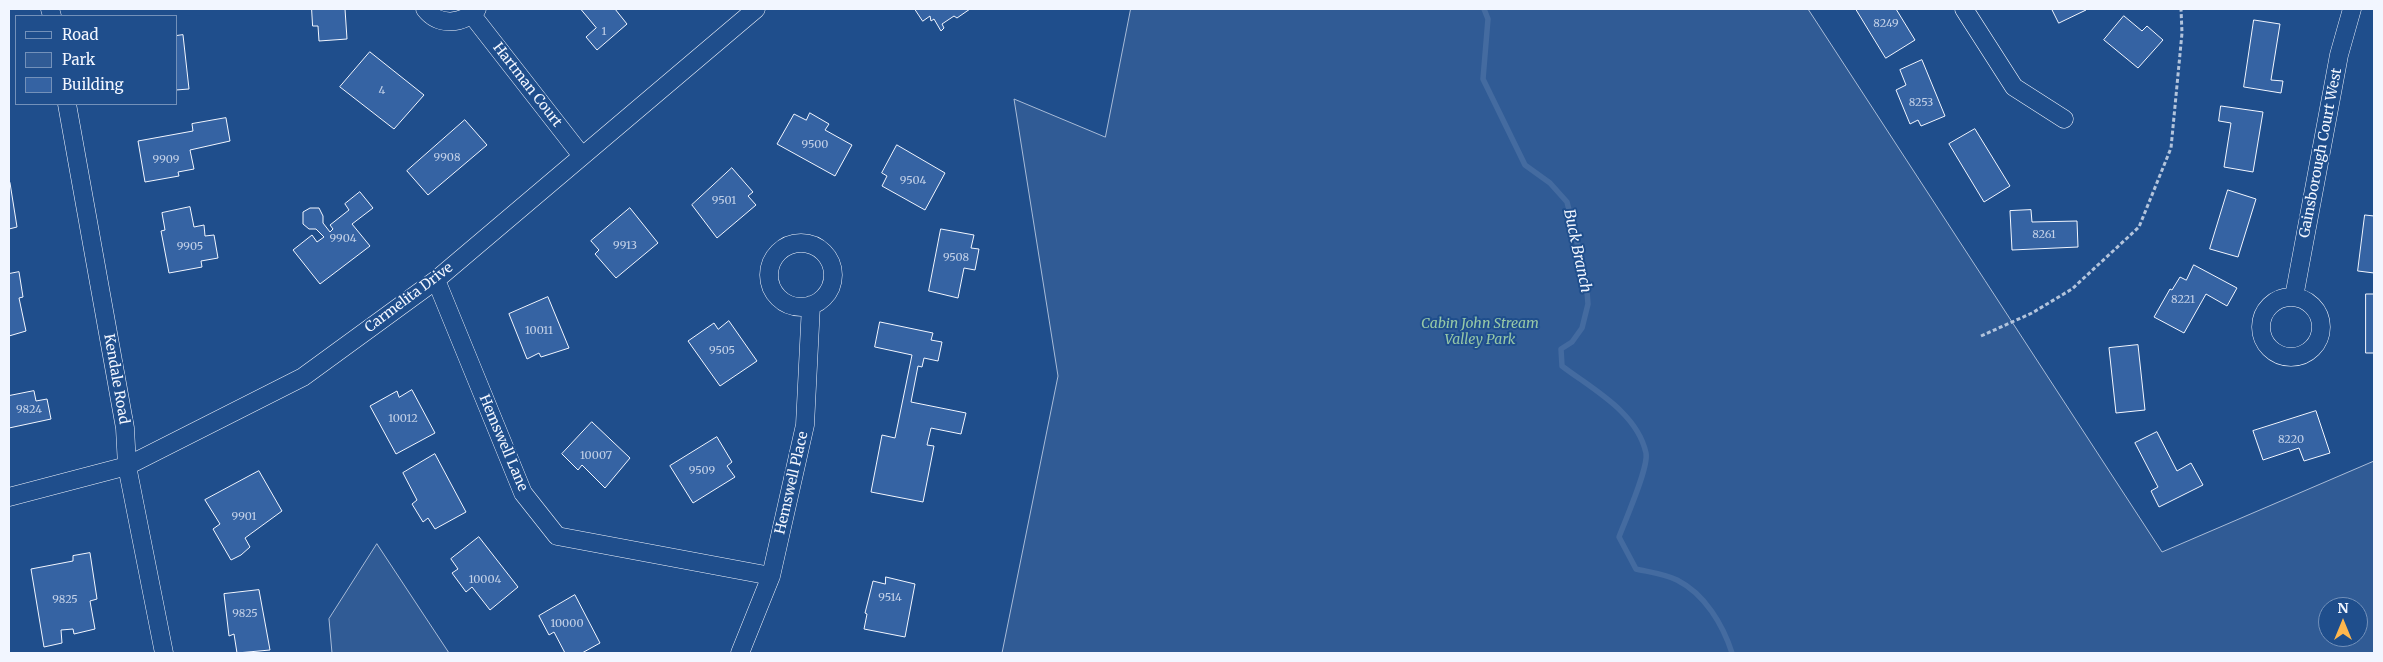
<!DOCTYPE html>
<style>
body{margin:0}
#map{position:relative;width:2383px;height:662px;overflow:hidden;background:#1f4e8c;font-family:Merriweather,serif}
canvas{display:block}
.frame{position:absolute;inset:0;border:10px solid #f2f6ff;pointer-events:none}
.legend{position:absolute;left:15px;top:15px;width:162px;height:90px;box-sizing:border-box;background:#1f4e8c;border:1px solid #7391ba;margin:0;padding:6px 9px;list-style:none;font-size:15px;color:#f2f6ff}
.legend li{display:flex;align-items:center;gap:10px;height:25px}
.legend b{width:25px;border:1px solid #7391ba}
.north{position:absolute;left:2318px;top:597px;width:50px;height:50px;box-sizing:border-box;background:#1f4e8c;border:1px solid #7391ba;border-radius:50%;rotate:0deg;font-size:14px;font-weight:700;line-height:20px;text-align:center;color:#f2f6ff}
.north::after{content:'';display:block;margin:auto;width:18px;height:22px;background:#ffb74d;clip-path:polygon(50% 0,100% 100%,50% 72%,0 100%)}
</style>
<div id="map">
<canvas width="2383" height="662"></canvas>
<div class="frame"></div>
<ul class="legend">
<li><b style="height:6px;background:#1f4e8c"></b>Road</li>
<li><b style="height:14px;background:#305b95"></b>Park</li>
<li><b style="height:14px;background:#3563a3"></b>Building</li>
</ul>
<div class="north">N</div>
</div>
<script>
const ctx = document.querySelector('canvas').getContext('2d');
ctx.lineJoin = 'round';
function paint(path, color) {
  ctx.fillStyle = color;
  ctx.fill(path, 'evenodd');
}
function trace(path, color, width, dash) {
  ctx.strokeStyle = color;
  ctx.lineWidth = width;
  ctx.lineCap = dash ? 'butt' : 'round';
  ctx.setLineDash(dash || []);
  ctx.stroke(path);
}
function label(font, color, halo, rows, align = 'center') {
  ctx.font = font + ' Merriweather,serif';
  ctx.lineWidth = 4;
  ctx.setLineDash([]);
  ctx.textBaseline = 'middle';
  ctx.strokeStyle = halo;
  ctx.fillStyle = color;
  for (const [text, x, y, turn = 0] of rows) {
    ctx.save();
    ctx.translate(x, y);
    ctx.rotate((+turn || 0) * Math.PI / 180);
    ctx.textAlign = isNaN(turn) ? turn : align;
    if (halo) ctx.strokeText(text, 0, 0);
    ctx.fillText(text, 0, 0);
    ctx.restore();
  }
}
const green = new Path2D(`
 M 1131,9 L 1808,9 L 2162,552 L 2374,461 L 2374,653 L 1002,653 L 1058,376 L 1014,99 L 1105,137 ZM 2328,607 L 2358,607 L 2358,637 L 2328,637 Z
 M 377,544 L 449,653 L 332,653 L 329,619 Z`);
const stream = new Path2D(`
 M 1484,9 L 1488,19 L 1483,79 L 1525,165 L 1550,183 L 1567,202 L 1586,278 L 1588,304 L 1582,328 L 1572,342 L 1561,349 L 1562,366 C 1592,389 1637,412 1646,453 C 1649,467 1625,521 1619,537 L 1636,569 C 1649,572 1665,574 1677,580 C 1705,594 1723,625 1732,653`);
const building = new Path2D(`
 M 312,9 L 345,9 L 347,39 L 319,41 L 318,26 L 313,26 Z
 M 581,9 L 615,9 L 627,24 L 597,50 L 586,37 L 596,28 Z
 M 915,9 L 970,9 L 957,18 L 954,16 L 942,24 L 944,28 L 941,31 L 934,19 L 931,21 L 930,16 L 923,21 Z
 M 1856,9 L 1896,9 L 1915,40 L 1886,58 Z
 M 2052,9 L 2085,9 L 2086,10 L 2059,23 Z
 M 2124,16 L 2142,31 L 2147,26 L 2163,40 L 2138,68 L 2104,40 Z
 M 2254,20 L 2280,24 L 2271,80 L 2283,81 L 2281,93 L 2244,87 Z
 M 183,35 L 189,89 L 176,90 L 176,36 Z
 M 370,52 L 424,95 L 394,129 L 340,87 Z
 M 1922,60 L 1945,116 L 1921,126 L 1918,120 L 1910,124 L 1896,90 L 1906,85 L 1900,70 Z
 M 2221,106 L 2263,112 L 2253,172 L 2224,167 L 2231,123 L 2219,121 Z
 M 810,113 L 829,124 L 825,130 L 852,145 L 835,176 L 777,144 L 794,114 L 806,120 Z
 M 226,118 L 230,141 L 190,150 L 194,169 L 178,172 L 179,176 L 145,182 L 138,141 L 193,131 L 192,124 Z
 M 465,120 L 487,145 L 428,195 L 407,171 Z
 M 1975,129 L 2010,186 L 1984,202 L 1949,144 Z
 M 897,145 L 945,173 L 925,210 L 882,186 L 887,176 L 882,173 Z
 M 732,168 L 753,192 L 748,196 L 756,205 L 717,238 L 692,205 Z
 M 10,183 L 17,227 L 9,229 L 9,184 Z
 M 2228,190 L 2256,199 L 2238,257 L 2210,249 Z
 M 360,192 L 373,208 L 352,224 L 370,246 L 320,284 L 293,250 L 312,235 L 317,242 L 324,237 L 316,229 L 309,229 L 303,224 L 303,212 L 310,208 L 319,208 L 323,216 L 323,223 L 330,232 L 333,229 L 330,225 L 349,210 L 345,204 Z
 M 190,207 L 194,227 L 204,225 L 205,236 L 214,235 L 218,258 L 201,261 L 202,267 L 169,273 L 161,231 L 165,230 L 162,213 Z
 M 630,208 L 658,243 L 616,278 L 595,254 L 599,250 L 591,241 Z
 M 2031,210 L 2032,222 L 2077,221 L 2078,247 L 2012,250 L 2010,211 Z
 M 2365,215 L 2374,216 L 2374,273 L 2358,271 Z
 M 941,229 L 974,235 L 971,248 L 979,249 L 975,270 L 964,268 L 958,298 L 929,291 Z
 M 2194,265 L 2237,288 L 2227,306 L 2206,294 L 2184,333 L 2154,317 L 2170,289 L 2172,290 L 2180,277 L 2186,280 Z
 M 19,272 L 23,297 L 19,298 L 26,331 L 9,336 L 9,274 Z
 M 2366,294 L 2374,294 L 2374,353 L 2366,353 Z
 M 548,297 L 569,348 L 541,357 L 539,353 L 527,359 L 509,314 Z
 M 729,321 L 757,361 L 720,386 L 688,341 L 714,323 L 718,329 Z
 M 880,322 L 933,333 L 931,340 L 942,342 L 938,361 L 924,358 L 922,367 L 918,366 L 911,402 L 966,413 L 961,434 L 931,428 L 927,445 L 934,446 L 923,502 L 871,492 L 882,435 L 895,438 L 912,355 L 875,347 Z
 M 2138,345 L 2145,410 L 2116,413 L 2109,348 Z
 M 412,390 L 435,433 L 396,454 L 370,406 L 397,391 L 399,397 Z
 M 34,391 L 36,401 L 47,399 L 51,419 L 9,428 L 9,396 Z
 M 2316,411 L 2330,453 L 2304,461 L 2299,448 L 2263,460 L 2253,431 Z
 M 592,422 L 630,458 L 605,488 L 582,465 L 578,470 L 562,454 Z
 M 2157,432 L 2177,471 L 2191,463 L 2203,485 L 2159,507 L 2151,491 L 2158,487 L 2135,443 Z
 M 717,437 L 732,462 L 727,466 L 735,477 L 693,503 L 670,466 Z
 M 435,454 L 466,512 L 435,529 L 428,518 L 423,522 L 412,504 L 417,500 L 403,473 Z
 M 259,471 L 282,511 L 245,538 L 250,547 L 241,555 L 231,560 L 213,529 L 220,524 L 205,500 Z
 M 479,537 L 518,587 L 490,610 L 472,587 L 466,592 L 452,573 L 458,569 L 451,559 Z
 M 90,553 L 97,599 L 90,601 L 95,629 L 74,634 L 73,629 L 61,630 L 62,643 L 44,647 L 31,569 L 73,561 L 73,556 Z
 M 886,577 L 915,584 L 905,637 L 864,629 L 867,614 L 865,613 L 873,581 L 885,584 Z
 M 259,590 L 270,650 L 237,653 L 234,634 L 229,636 L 224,594 Z
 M 575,595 L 600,643 L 582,653 L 565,653 L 554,632 L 549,635 L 539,616 Z`);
const path = new Path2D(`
 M 1981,336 L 2032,313 L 2072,289 L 2139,227 L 2171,148 L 2182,33 L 2181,9`);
const street = new Path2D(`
 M 50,9 L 52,16
 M 425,9 C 439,27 463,24 477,9
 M 1964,9 L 2014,87 L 2064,119
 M 472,15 L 582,156
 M 67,104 L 125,428 L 127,466 L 164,653
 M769 275a32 32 0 1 1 64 0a32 32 0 1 1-64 0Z
 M 436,280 L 523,493 L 557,536 L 771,576
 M2261 327a30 30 0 1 1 60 0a30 30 0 1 1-60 0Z
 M 2294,297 L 2339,55 L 2352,9
 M 9,497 L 127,466 L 303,377 L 436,280 L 756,9
 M 740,653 L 771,576 L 805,425 L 811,305`);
const numberNames = [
 ["8249",1886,24],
 ["1",604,32],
 ["4",382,91],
 ["8253",1921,103],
 ["9500",815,145],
 ["9908",447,158],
 ["9909",166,160],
 ["9504",913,181],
 ["9501",724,201],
 ["8261",2044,235],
 ["9904",343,239],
 ["9913",625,246],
 ["9905",190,247],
 ["9508",956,258],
 ["8221",2183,300],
 ["10011",539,331],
 ["9505",722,351],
 ["9824",29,410],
 ["10012",403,419],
 ["8220",2291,440],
 ["10007",596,456],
 ["9509",702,471],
 ["9901",244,517],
 ["10004",485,580],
 ["9514",890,598],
 ["9825",65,600],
 ["9825",245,614],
 ["10000",567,624]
];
const streetNames = [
 ["Hartman Court",527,85,52],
 ["Gainsborough Court West",2321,153,-79],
 ["Carmelita Drive",409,298,-37],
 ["Kendale Road",116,379,80],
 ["Hemswell Lane",503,443,67],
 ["Hemswell Place",792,483,-77]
];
const parkNames = [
 ["Cabin John Stream",1480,324],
 ["Valley Park",1480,340]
];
const waterNames = [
 ["Buck Branch",1577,251,78]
];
paint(green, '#305b95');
trace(green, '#a8bbd7', 1);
trace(stream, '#446ba0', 5.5);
paint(building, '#3563a3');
trace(building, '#f2f6ff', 1);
trace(street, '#f2f6ff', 19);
trace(path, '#b3c4dc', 3, [4, 2.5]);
trace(street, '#1f4e8c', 18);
label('11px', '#c3d1e8', null, numberNames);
label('14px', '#f2f6ff', '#1f4e8c', streetNames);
label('italic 14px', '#97c8a6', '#1f4e8c', parkNames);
label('italic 15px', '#f2f6ff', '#1f4e8c', waterNames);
</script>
